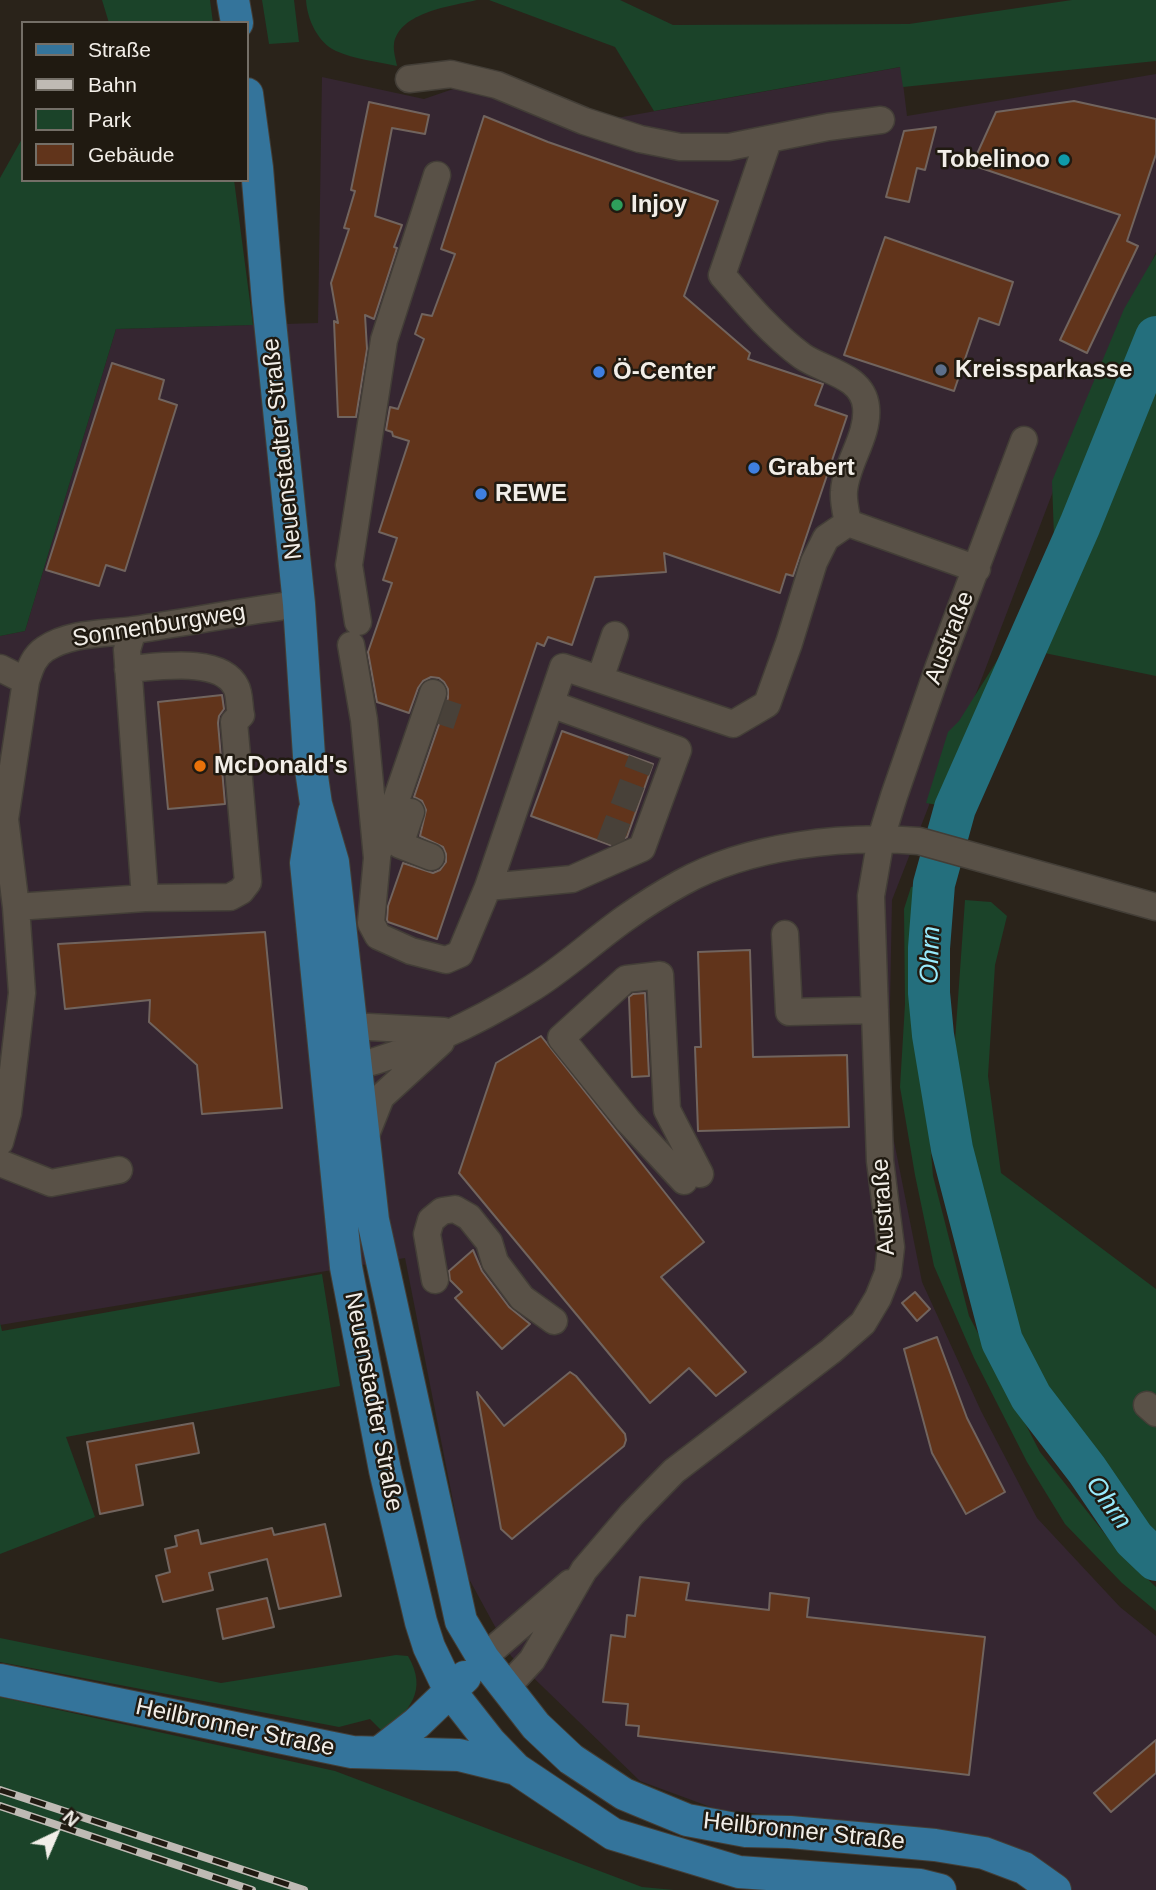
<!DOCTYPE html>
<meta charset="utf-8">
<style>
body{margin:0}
#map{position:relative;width:1156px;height:1890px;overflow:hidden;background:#2a231a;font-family:Arial,sans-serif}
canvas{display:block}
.legend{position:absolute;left:21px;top:21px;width:228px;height:161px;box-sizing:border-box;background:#201a11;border:2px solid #746f67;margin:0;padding:9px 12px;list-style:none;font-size:21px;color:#f2eee8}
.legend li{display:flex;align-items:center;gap:14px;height:35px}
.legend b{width:35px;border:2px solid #746f67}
.north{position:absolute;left:21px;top:1799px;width:70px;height:70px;-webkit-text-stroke:5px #201a11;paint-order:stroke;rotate:44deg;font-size:19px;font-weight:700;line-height:28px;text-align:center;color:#f2eee8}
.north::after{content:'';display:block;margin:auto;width:24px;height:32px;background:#f2eee8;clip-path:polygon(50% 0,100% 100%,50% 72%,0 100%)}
</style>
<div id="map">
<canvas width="1156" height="1890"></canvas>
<ul class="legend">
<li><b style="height:9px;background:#34749b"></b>Straße</li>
<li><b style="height:9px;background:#bfbab4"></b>Bahn</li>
<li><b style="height:19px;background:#1b4329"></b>Park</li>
<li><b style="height:19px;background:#61341b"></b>Gebäude</li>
</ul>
<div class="north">N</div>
</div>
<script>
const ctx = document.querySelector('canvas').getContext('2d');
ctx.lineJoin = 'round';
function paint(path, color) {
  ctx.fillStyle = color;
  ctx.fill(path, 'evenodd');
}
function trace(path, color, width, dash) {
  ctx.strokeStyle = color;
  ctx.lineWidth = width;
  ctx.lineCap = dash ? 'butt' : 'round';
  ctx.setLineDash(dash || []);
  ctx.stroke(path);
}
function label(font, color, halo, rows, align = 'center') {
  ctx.font = font + ' Arial,sans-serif';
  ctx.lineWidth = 5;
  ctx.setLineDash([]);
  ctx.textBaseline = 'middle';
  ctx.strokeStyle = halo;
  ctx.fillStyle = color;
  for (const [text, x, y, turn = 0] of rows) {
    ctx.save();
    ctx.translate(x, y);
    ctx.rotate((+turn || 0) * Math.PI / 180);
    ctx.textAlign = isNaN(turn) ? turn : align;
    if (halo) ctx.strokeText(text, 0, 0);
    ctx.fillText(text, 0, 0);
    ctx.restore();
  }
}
const commercial = new Path2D(`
 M 901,67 L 907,116 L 1156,74 L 1156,252 L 1126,317 L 1057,481 L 964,725 L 951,741 L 928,808 L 892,900 L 888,1111 L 922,1282 L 981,1411 L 1037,1518 L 1120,1607 L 1156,1636 L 1156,1890 L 1068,1890 L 904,1830 L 716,1809 L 640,1781 L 511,1656 L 468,1577 L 405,1258 L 0,1325 L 0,636 L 25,631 L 116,329 L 318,323 L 322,77 L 424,99 L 494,75 L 611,119 Z`);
const green = new Path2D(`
 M 102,0 L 210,0 L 213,23 L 109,23 Z
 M 262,0 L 294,0 L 299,42 L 269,44 Z
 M 306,0 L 477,0 C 452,6 399,12 394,44 C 393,51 396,60 397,66 C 378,62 354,59 336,51 C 318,43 307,19 306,0 Z
 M 489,0 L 620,0 L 673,25 L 909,24 L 1072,0 L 1156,0 L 1156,61 L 903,87 L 900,67 L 654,111 L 615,47 Z
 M 23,137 L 23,180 L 234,180 L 253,325 L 116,329 L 25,631 L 0,636 L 0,178 Z
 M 1156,254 L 1156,676 L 1025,649 L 955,808 L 926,803 L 948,732 L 959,721 L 1003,651 L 1054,537 L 1052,481 L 1124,309 Z
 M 931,885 L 927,906 L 922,987 L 923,1059 L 933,1176 L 969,1316 L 1040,1452 L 1120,1553 L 1156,1587 L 1156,1611 L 1122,1583 L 1065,1524 L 1027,1462 L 974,1358 L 934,1266 L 915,1175 L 900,1087 L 905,1004 L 904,909 L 911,887 Z
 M 965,900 L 991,902 L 1007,916 L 995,965 L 988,1076 L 1001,1173 L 1156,1289 L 1156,1546 L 1122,1512 L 1044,1384 L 1005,1302 L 969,1150 L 955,1041 Z
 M 322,1274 L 340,1386 L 66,1437 L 95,1517 L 0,1554 L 0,1323 L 2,1331 Z
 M 0,1638 L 221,1683 L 396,1655 L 408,1656 C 428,1690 410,1711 383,1732 L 370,1719 L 339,1727 L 0,1662 Z
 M 0,1697 L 335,1771 L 642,1887 L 674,1890 L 0,1890 Z`);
const river = new Path2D(`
 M 1156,337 L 1080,525 L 955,808 L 934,884 L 929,948 L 929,993 L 933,1035 L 952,1149 L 1002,1341 L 1031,1397 L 1087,1470 L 1134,1539 L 1156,1560`);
const building = new Path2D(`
 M 1074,101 L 1156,119 L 1156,154 L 1127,241 L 1138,246 L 1087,353 L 1060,340 L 1120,215 L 972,165 L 996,112 Z
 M 369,102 L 429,115 L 425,134 L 392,128 L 375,216 L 402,225 L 394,247 L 397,248 L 374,319 L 365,315 L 367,349 L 356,417 L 338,417 L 334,321 L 338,323 L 331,283 L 349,229 L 344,228 L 355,191 L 351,190 Z
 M 484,116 L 548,142 L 718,201 L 684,296 L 750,353 L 748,359 L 823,384 L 815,405 L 847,416 L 793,576 L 786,574 L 780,593 L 664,553 L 666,572 L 595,577 L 572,645 L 548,637 L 544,646 L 537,643 L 437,939 L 388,922 L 387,920 L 388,906 L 403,863 L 433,873 L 440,870 L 446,862 L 446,854 L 443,847 L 420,836 L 426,810 L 422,801 L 414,797 L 448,698 L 448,689 L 444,682 L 439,678 L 431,677 L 423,681 L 418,688 L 409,713 L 377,702 L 368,652 L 392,583 L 383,580 L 397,538 L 379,532 L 409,441 L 393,436 L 392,432 L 386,430 L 390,407 L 398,409 L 424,339 L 415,334 L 422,314 L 432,316 L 455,254 L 441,249 Z
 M 936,127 L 925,170 L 917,168 L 909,202 L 886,197 L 904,131 Z
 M 885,237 L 1013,282 L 999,325 L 979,318 L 954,391 L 844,355 Z
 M 112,363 L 164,380 L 159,399 L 177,405 L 125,571 L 106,565 L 99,586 L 46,570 Z
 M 222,695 L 224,709 L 219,716 L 218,723 L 225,804 L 168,809 L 158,702 Z
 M 562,731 L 653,764 L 627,837 L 610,845 L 531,816 Z
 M 265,932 L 282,1108 L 202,1114 L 197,1065 L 149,1022 L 150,1000 L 65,1009 L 58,944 Z
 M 750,950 L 753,1057 L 847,1055 L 849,1127 L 698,1131 L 695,1047 L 701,1047 L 698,952 Z
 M 645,993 L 649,1076 L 632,1077 L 629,997 L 633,994 Z
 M 541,1036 L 704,1242 L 661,1277 L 746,1372 L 716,1396 L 689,1368 L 650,1403 L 459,1173 L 496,1063 Z
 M 473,1250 L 482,1271 L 509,1307 L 530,1324 L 502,1349 L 455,1298 L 462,1292 L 450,1280 L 449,1271 Z
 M 915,1292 L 930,1309 L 917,1321 L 902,1303 Z
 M 937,1337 L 967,1418 L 1005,1492 L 966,1514 L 932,1453 L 904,1349 Z
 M 570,1372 L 576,1376 L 625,1434 L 626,1440 L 624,1446 L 512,1539 L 501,1529 L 477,1392 L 504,1426 Z
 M 193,1423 L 199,1453 L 136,1465 L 143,1505 L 100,1514 L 87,1442 Z
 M 325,1524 L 341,1596 L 279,1609 L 267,1559 L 209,1573 L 213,1590 L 163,1602 L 156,1576 L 170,1572 L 165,1549 L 177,1546 L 175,1536 L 198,1530 L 201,1544 L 272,1528 L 274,1535 Z
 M 640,1577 L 689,1583 L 686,1600 L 769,1610 L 770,1593 L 809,1598 L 807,1617 L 985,1637 L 969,1775 L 638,1736 L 639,1726 L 626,1725 L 628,1704 L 603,1702 L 611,1635 L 625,1637 L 627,1615 L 635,1616 Z
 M 267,1598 L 274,1627 L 223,1639 L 217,1609 Z
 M 1156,1740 L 1156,1773 L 1111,1812 L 1094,1793 Z`);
const minorTunnel = new Path2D(`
 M 441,725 L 452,692
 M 609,844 L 641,760`);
const minor = new Path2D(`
 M 409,79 L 451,74 L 497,85 L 584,121 L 640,139 L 680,147 L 729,147 L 828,127 L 881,120
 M 768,141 L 722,275 C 747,304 771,333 802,356 C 823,371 863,375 866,407 C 869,436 846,463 844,491 C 843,501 846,513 848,523
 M 358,622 L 349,565 L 384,340 L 437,175
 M 133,630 L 127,650 L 145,898
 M 351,645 L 364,720 L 377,858 L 371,923 L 378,936 L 411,951 L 446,960 L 460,954 L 488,887 L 563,667 L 733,724 L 767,704 L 789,643 L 814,562 L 826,538 L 848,523 L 977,569
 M 0,668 L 26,681
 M 600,679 L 615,635
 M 411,812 L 400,845 L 431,857
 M 379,850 L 433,693
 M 488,887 L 572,879 L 642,848 L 678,750 L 551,704
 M 16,907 L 145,898 L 230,897 L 241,891 L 248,882 L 234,722 L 241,715 C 239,707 240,694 236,687 C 221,656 157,667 128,669
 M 785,934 L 789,1012 L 875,1010
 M 350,1026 L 444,1031
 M 354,1067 C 415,1051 476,1023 529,990 C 564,969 594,940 627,917 C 644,905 663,893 681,883 C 749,845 844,835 919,841 L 1156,907
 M 0,1142 L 8,1113 L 22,993 L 16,907 L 5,819 L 26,681 C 30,669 33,657 45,649 C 71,632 104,634 134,630 C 189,622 244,611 299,604
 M 363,1142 L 381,1097 L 441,1042
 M 0,1163 L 51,1183 L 119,1170
 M 684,1181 L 628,1121 L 561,1038 L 626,979 L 660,975 L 667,1110 L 700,1174
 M 435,1280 L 427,1234 L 431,1220 L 442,1211 L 455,1209 L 469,1217 L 489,1242 L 495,1262 L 522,1298 L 554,1321
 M 1147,1405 L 1156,1413
 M 483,1658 L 570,1583
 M 505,1689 L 532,1660 L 584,1570 L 632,1514 L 674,1471 L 831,1351 L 863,1323 L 878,1298 L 888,1273 L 891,1247 L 880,1161 L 871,896 L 881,838 L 894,796 L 939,666 L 1024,440`);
const major = new Path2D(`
 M 233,0 L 237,23
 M 247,94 L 257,168 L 268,302 L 299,604 L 309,756 L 316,804 L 333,862 L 373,1220 L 461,1621 L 483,1658 L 536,1726 L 571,1759 L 624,1794 L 687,1820 L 746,1831 L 790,1832 L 935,1845 L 984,1853 L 1024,1868 L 1055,1890
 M 314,812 L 306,863 L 346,1267 L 385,1470 L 421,1622 L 429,1647 L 450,1691 L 490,1742 L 516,1769 L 613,1834 L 739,1872 L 920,1885 L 940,1890
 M 0,1680 L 352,1752 L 459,1755 L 516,1769
 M 380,1752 L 417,1723 L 465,1677`);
const rail = new Path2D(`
 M 0,1790 L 304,1890
 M 0,1806 L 252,1890`);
const markers = [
 [1064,160,7,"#0f9aa8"],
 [617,205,7,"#2e9e5b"],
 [941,370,7,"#5c6f8a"],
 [599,372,7,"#3f7fe0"],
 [754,468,7,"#3f7fe0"],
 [481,494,7,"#3f7fe0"],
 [200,766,7,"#e8710a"]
];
const poiNames = [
 ["Tobelinoo",1050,160,"right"],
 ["Injoy",631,205],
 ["Kreissparkasse",955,370],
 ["Ö-Center",613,372],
 ["Grabert",768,468],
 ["REWE",495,494],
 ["McDonald's",214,766]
];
const streetNames = [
 ["Neuenstadter Straße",283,449,-96],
 ["Sonnenburgweg",159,626,-9],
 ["Austraße",950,638,-69],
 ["Austraße",884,1207,-94],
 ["Neuenstadter Straße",373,1402,79],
 ["Heilbronner Straße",235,1728,12],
 ["Heilbronner Straße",804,1832,6]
];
const waterNames = [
 ["Ohrn",931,955,-88],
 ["Ohrn",1108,1503,54]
];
paint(commercial, '#352631');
paint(green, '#1b4329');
trace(river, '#246f7d', 42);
paint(building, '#61341b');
trace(building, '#71645e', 2);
trace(minorTunnel, '#484139', 26, [26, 13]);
trace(minor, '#433e37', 29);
trace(major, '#433e37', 34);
trace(minor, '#595147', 26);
trace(major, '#34749b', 32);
trace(rail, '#bfbab4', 8);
trace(rail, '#201a11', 5, [16]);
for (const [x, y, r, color] of markers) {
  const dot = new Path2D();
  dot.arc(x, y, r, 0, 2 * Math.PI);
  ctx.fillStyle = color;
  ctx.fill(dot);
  trace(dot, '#201a11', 2.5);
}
label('bold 24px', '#f2eee8', '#201a11', poiNames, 'left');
label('24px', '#f2eee8', '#201a11', streetNames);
label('italic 26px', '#99ebfd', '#201a11', waterNames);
</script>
